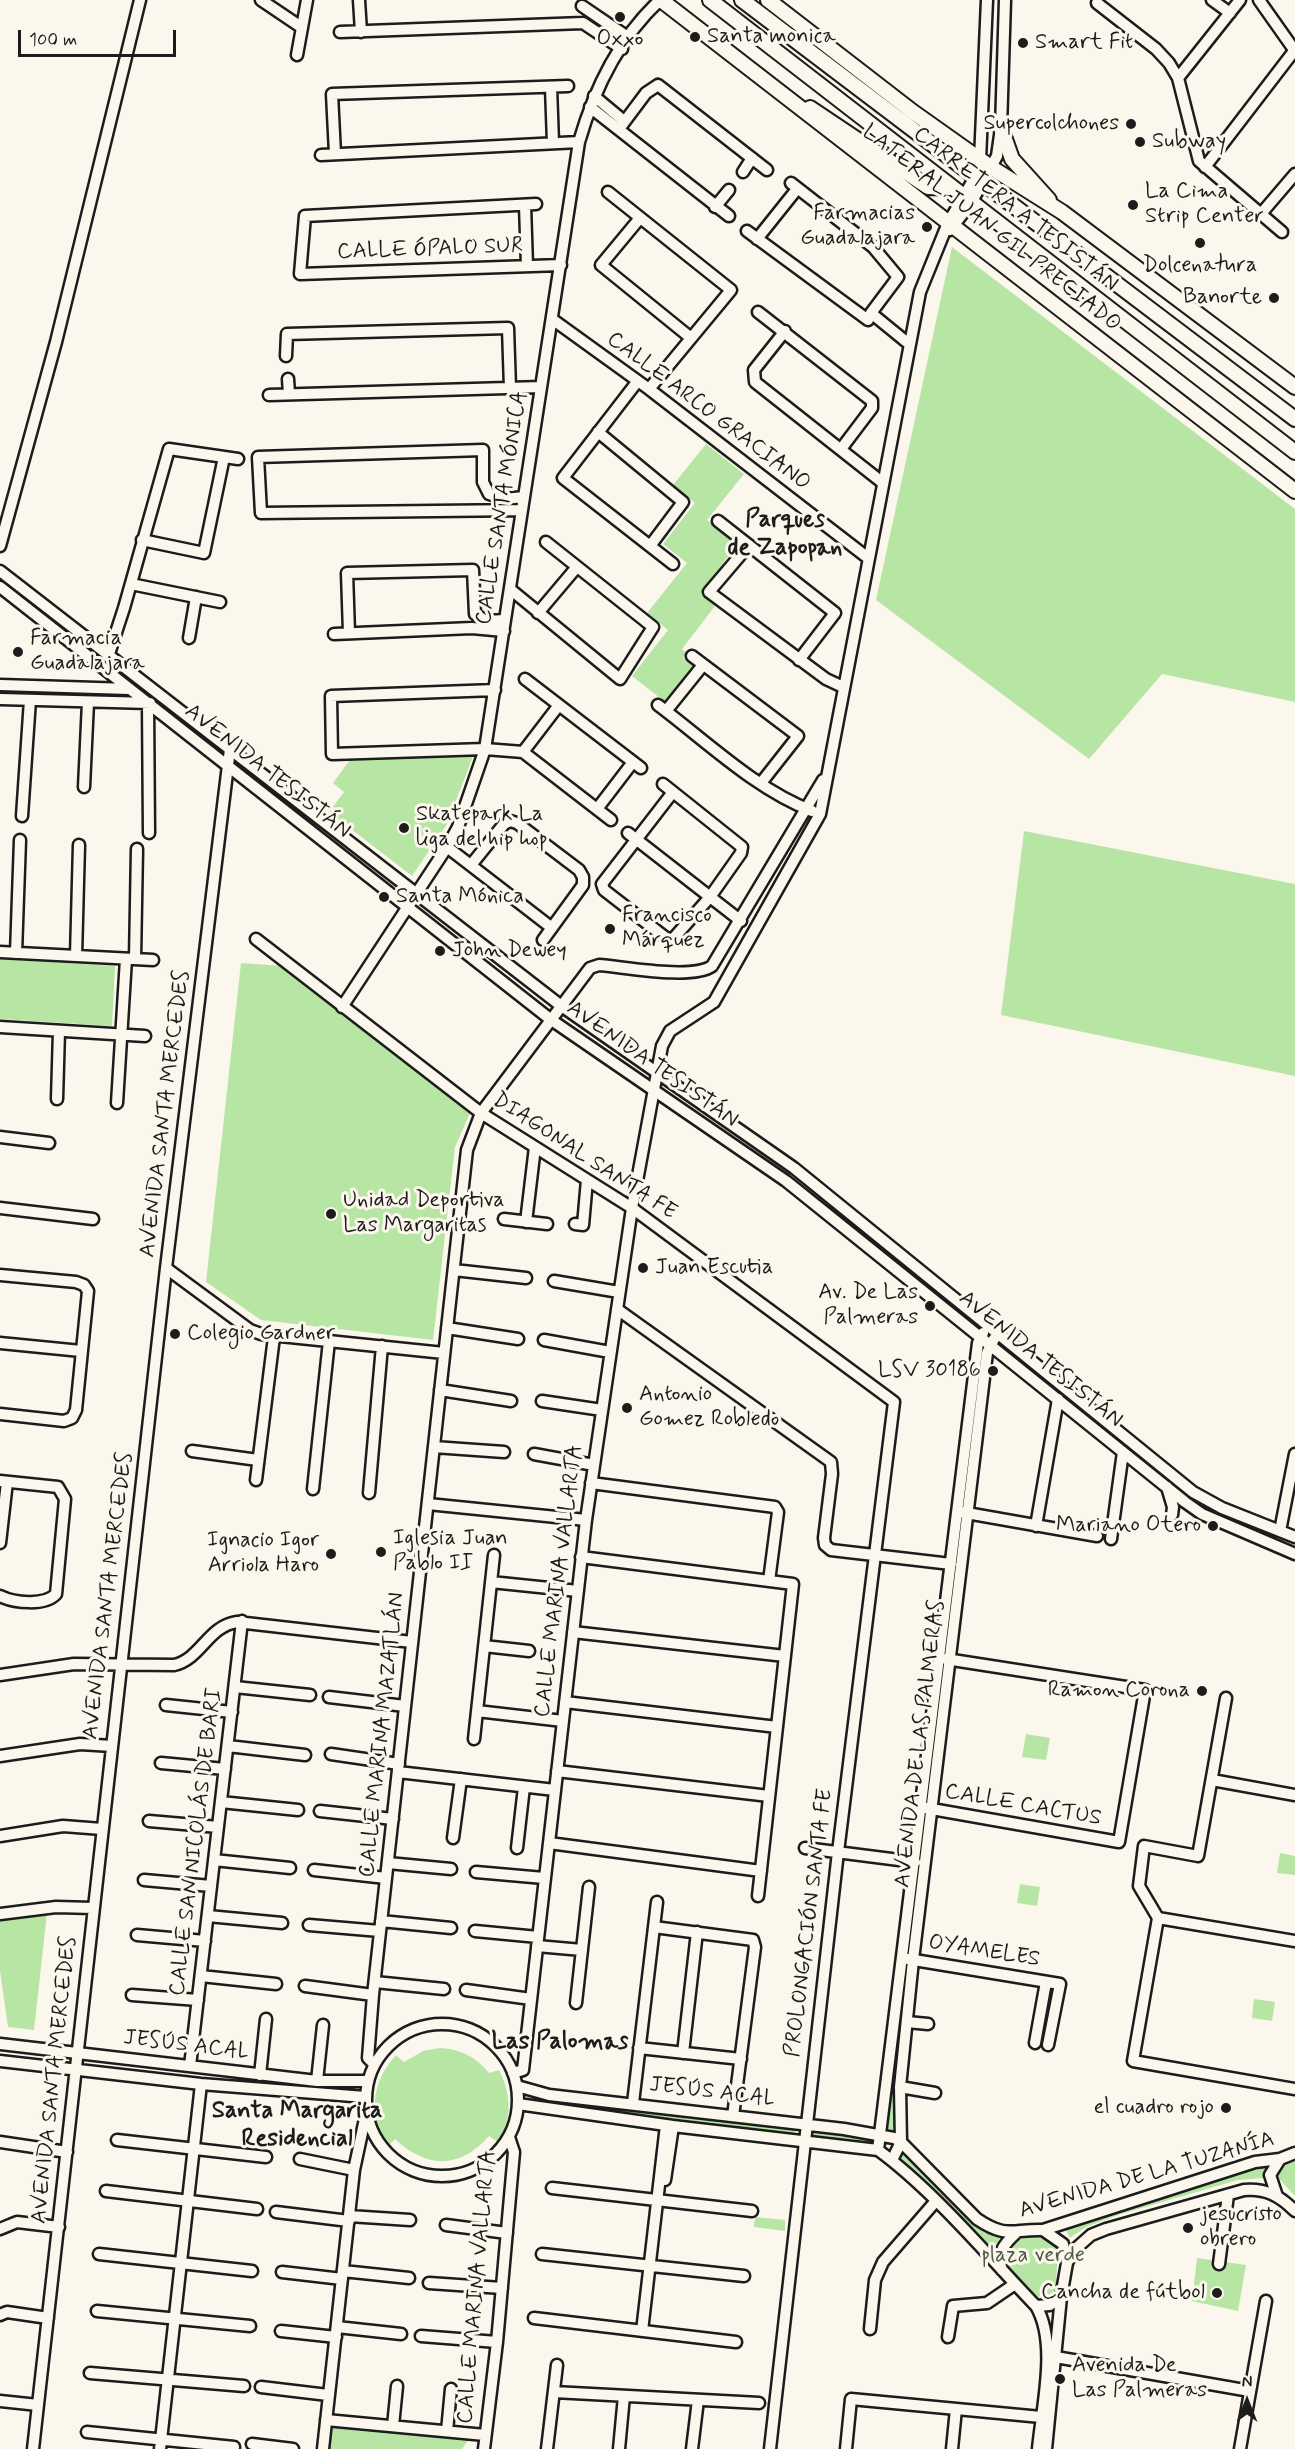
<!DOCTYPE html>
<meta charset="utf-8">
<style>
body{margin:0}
#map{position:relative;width:1295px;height:2449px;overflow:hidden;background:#fbf7ec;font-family:Mynerve,sans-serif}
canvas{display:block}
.north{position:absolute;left:1217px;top:2371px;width:60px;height:60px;-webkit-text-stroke:4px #fbf7ec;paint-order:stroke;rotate:0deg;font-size:16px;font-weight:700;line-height:24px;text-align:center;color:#1c1c1c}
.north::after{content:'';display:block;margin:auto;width:21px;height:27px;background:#1c1c1c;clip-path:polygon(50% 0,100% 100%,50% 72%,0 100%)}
.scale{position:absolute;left:18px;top:30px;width:158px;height:27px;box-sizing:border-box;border:3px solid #1c1c1c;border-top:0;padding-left:8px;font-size:18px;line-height:21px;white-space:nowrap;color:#1c1c1c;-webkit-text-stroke:4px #fbf7ec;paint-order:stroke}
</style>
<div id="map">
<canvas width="1295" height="2449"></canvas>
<div class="north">N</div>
<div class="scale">100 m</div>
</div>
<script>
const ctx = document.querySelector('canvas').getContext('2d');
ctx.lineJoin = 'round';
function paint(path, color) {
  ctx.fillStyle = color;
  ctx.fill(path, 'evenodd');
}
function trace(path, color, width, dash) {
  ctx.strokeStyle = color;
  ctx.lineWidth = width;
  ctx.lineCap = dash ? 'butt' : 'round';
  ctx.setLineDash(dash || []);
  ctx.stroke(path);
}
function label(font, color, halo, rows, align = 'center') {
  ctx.font = font + ' Mynerve,sans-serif';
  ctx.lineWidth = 6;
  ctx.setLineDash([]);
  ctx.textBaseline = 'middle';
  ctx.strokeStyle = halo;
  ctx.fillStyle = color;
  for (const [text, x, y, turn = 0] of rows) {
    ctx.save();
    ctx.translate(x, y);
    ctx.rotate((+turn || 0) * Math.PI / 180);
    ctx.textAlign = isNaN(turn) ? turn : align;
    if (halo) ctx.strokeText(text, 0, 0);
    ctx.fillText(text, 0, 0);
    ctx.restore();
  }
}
const green = new Path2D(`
 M 952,247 L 1295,509 L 1295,702 L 1162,674 L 1089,759 L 876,600 Z
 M 706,444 L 744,474 L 707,520 L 737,544 L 701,594 L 715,606 L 682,649 L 687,653 L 683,657 L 695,666 L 664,701 L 632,676 L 668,630 L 647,613 L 687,563 L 663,544 L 695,503 L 673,485 Z
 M 474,754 L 446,826 L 412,876 L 329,812 L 344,792 L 333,783 L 352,757 Z
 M 1024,831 L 1295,884 L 1295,1076 L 1001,1015 Z
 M 0,959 L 115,966 L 112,1026 L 0,1019 Z
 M 241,963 L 283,966 L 471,1111 L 455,1147 L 433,1340 L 261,1320 L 206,1282 Z
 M 1026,1734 L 1050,1738 L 1046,1760 L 1022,1757 Z
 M 1280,1853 L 1295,1856 L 1295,1875 L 1277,1873 Z
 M 1020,1884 L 1040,1887 L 1037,1906 L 1017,1903 Z
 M 47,1913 L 34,2030 L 8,2027 L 0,1971 L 0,1920 Z
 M 904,1962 L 909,1962 L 895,2100 L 895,2133 L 887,2130 Z
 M 1254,1999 L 1275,2002 L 1272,2021 L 1252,2018 Z
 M 440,2048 C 461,2049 476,2057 489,2073 L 499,2070 C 511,2094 513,2119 498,2142 L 489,2136 C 460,2169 427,2169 395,2139 L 388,2146 C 368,2114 371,2083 396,2055 L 404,2062 L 423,2051 Z
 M 528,2096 L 532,2097 L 796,2127 L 794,2137 L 526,2101 Z
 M 812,2127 L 876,2137 L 875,2145 L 811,2140 Z
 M 900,2146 L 1001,2236 L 993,2249 L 978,2241 L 894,2161 Z
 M 1295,2154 L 1295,2196 L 1271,2170 Z
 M 1265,2165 L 1264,2178 L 1238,2180 L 1121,2214 L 1086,2227 L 1070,2238 L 1064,2226 Z
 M 755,2217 L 785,2220 L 785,2231 L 754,2227 Z
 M 1043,2230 L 1058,2239 L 1056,2290 L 1045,2299 C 1028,2295 1009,2270 1002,2255 L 1015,2234 Z
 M 1197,2258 L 1246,2265 L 1238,2311 L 1192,2301 Z
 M 330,2425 L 470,2438 L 462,2449 L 328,2449 Z`);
const minor = new Path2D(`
 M 261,0 L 301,27
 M 359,0 L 361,32
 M 1212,0 L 1230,13
 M 1259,0 L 1295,51
 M 1097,3 L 1156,49 L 1169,63 L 1178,78 L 1199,161 L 1282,232
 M 582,6 L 629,38
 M 340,32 L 583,23 L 622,49
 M 297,55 L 307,0
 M 1178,78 L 1240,0
 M 551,87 L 553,143
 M 594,96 L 624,121
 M 590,107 L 729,216
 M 619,129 L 646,93 L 658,85 L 767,170
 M 335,154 L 332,94 L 568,86
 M 321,155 L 579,142
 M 1205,167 L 1294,51
 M 743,172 L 752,158
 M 791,183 L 873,247 L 898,277 L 871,313
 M 608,192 L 731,290 L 649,389
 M 536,204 L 305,216 L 300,274 L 561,265
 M 525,205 L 527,266
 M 715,207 L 729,190
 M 1260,215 L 1295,174
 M 640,218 L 601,265 L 691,338
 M 950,230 L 971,203 L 997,156 L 1001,128 L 1005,0
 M 747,231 L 868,320 L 871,313 L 909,344
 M 757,239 L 797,189
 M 758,312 L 872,401 L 872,408 L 841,449
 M 552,319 L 649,389 L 868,558
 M 785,331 L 754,370 L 755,382 L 883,483
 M 286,356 L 287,334 L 508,328 L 510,388
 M 288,379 L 289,394
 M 637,382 L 563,478 L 673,564
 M 269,395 L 541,387
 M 598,432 L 683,502 L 650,546
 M 522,510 L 261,513 L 258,457 L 483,450 L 483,482 L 489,494 L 504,499 L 524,497
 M 718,521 L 835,613 L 799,660
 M 142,540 L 204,553 L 224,457
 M 749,545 L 709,592 L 826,679 L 843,687
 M 0,546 L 56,342 L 140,0
 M 0,571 L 560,1005 L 794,1168 L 1193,1492 L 1222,1508 L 1295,1537
 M 131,584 L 220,602
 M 0,587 L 550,1019 L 786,1181 L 1185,1502 L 1202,1514 L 1295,1554
 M 510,589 L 620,679 L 653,627 L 546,542
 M 538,613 L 576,568
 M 349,633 L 347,573 L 473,570 L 475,614 L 486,621 L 505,620
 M 334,634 L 472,628 L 504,631
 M 189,638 L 196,597
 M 692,656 L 798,736 L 761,783
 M 108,657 L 124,608 L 169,449 L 238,459
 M 525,679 L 641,768
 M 0,685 L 129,689
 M 495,690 L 331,696 L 332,754 L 485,749 L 523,752 L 611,820
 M 0,699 L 150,703
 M 148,703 L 149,833
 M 658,705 C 706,741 755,789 812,811
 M 666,711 L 703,665
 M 523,752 L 559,705
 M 663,784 L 742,847 L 741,853 L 710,897 L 672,940 L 666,938 L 604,890 L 602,884 L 673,792
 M 84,787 L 88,702
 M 597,809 L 633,762
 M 22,816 L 30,700
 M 628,833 L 741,921
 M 447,847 L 552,928
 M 471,865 L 504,824 L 510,821 L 517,823 L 579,870 L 583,877 L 583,885 L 543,940
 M 256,939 L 481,1113 L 632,1208 L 894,1402 L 838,1852 L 770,2449
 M 0,952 L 153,960
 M 16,953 L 20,840
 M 76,956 L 79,845
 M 135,959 L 137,849
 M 342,1007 L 447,847 L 458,827 L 485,749 L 579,142 C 594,90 620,37 660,0
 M 0,1027 L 145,1036
 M 57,1099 L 59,1031
 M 117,1103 L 126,959
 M 0,1137 L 49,1143
 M 0,1208 L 93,1219
 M 504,1219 L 547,1224
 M 526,1222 L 535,1147
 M 575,1224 L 583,1225 L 587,1180
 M 166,1268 L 250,1330 L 261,1334 L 444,1353
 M 454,1270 L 526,1278
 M 0,1275 L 76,1282 L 84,1285 L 88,1291 L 76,1410 L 72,1418 L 64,1421 L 0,1414
 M 554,1281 L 619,1292
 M 617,1309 L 831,1462 L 832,1474 L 824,1538 L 825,1545 L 831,1550 L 951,1564
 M 447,1328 L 518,1339
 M 544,1340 L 610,1352
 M 0,1343 L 81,1351
 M 440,1390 L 511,1401
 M 542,1401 L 602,1410
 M 434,1447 L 504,1452
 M 192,1451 L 258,1460
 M 534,1454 L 594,1465
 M 256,1480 L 274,1337
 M 0,1481 L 58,1487 L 65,1499 L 56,1594 C 45,1606 14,1603 0,1596
 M 591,1483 L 775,1507 L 778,1512 L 769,1581
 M 1167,1487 L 1173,1507 L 1172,1515
 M 313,1489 L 329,1341
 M 369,1493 L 382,1346
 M 428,1504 L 586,1520
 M 961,1512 L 1097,1536
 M 1036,1526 L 1058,1399
 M 1280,1531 L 1295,1454
 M 1111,1539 L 1123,1452
 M 0,1543 L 7,1482
 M 581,1557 L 793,1584 L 758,1896
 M 491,1582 L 578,1591
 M 573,1632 L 785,1656
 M 484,1646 L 529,1651
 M 0,1675 L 74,1664 L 174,1665 C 201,1659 208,1626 237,1622 L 412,1642
 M 235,1687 L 310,1695
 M 329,1697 L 405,1706
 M 1226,1698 L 1198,1856 L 1144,1846 L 1139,1886 L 1158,1918 L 1133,2061 L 1295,2089
 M 565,1702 L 777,1727
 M 166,1705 L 232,1712
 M 477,1711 L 563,1721
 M 474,1739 L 494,1555
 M 228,1746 L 305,1755
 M 331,1754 L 399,1764
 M 0,1756 L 80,1744 L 112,1746
 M 161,1763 L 225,1769
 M 557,1771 L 769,1796
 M 398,1772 L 555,1790
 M 1212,1780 L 1295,1795
 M 221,1802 L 298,1810
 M 926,1808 L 1119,1842 L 1145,1690 L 946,1659
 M 320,1811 L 393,1819
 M 149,1821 L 218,1827
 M 0,1836 L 63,1826 L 102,1829
 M 453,1838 L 461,1779
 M 549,1843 L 761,1871
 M 517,1848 L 524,1787
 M 805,1848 L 915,1862
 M 214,1860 L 290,1868
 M 388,1863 L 451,1869
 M 314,1870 L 386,1878
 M 476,1872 L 544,1878
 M 144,1880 L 211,1886
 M 0,1914 L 56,1907 L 93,1908
 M 208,1916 L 282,1923
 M 1158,1918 L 1295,1941
 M 381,1921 L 451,1928
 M 309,1925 L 380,1931
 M 654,1927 L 753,1940 L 755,1947 L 733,2116
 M 475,1931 L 538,1937
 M 137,1935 L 205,1941
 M 537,1946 L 582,1950
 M 908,1959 L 1060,1984 L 1048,2045
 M 201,1976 L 276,1984
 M 375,1982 L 444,1989
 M 305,1986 L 373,1995
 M 466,1990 L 531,1999
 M 132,1995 L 198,2000
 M 576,2003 L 589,1887
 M 907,2022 L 928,2024
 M366 2100a76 76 0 1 1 152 0a76 76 0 1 1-152 0Z
 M 1035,2043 L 1046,1982
 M 0,2044 L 317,2081 L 367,2081
 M 639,2048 L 741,2059
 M 683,2053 L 697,1932
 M 0,2061 L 201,2084 L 365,2097
 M 374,2064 L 368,2058 L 373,1995 L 454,1266 L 467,1150 L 481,1113 L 590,968 L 599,965 C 625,967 692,980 712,966 L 823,780
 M 190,2066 L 242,1621
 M 513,2073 L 523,2070 L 586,1520 L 632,1208 L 662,1046 L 670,1031 L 714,1002 L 820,814 L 920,292 L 948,223 L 975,177 L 980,160 L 987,0
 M 260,2075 L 266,2019
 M 317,2081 L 323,2025
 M 517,2086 L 549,2095 L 844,2129 L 894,2138 L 901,2142 L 977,2219 C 1007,2239 1011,2229 1043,2230 L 1255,2162 L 1280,2159 L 1295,2153
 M 900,2087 L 935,2093
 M 633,2103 L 657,1902
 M 518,2104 L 673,2126 L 878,2150
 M 117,2140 L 266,2157
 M 0,2142 L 67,2152
 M 878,2150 L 978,1343 L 983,1333
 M 878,2150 C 933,2190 988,2256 1036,2306 C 1058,2343 1042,2406 1038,2449
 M 300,2159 L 354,2170
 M 892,2160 L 901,2142 L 900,2087 L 913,1960 L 987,1353 L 994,1339
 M 665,2180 L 673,2126
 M 552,2188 L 752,2211
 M 106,2191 L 257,2209
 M 1277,2196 L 1270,2175 L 1280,2159
 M 276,2212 L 349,2221
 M 349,2216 L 410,2220
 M 446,2225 L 507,2233
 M 0,2229 L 17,2222 L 59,2227
 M 1043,2230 L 1063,2244 L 1067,2263
 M 99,2254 L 252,2271
 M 542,2254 L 744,2276
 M 1219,2264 L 1228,2195
 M 1002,2270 C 996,2254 1004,2244 1015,2234
 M 343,2271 L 409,2278
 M 282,2272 L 342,2279
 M 429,2283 L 502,2288
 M 1036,2306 L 1050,2305 L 1061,2297
 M 97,2311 L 250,2326
 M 0,2315 L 7,2312 L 48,2318
 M 534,2318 L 736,2342
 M 337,2327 L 401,2334
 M 870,2329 L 875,2280 L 883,2262 L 935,2202
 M 281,2331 L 336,2337
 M 642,2331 L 666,2125
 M 421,2336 L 497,2342
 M 948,2337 L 953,2306 L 987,2303 L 1015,2284
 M 1050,2356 L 1250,2391
 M 90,2373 L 244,2386
 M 261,2387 L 328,2395
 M 554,2392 L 759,2403
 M 0,2401 L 38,2405
 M 326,2420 L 485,2435
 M 393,2426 L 397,2386
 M 447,2431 L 451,2389
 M 87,2432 L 234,2447
 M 252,2444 L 293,2449
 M 33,2449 L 166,1268 L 230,749
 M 160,2449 L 201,2084
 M 323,2449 L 354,2170 L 366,2114
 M 484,2449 L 497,2342 L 514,2152 L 509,2137
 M 547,2449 L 557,2365
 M 619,2449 L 624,2396
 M 692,2449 L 698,2400
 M 846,2449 L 851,2399 L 1041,2417
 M 952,2449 L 956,2409
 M 1046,2449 L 1061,2297 L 1067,2263 L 1073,2251 L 1091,2235 L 1106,2229 L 1244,2190 C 1266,2188 1280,2196 1295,2211
 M 1240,2449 L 1266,2301`);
const major = new Path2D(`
 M 661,0 L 1295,491
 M 710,0 L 1295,452
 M 742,0 L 1295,419
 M 768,0 L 913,112 L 992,168 L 1062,212 L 1295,387
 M 810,108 L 928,187 L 951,188
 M 1001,128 L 1012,159 L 1049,200`);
const markers = [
 [620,17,6,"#1c1c1c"],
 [695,37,6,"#1c1c1c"],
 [1023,43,6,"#1c1c1c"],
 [1131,124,6,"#1c1c1c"],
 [1140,142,6,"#1c1c1c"],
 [1133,205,6,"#1c1c1c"],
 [927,227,6,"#1c1c1c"],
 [1200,243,6,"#1c1c1c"],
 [1274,298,6,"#1c1c1c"],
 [18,652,6,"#1c1c1c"],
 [404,828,6,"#1c1c1c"],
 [384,897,6,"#1c1c1c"],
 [610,929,6,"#1c1c1c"],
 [440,951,6,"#1c1c1c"],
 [331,1214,6,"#1c1c1c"],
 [643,1268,6,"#1c1c1c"],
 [930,1306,6,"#1c1c1c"],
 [175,1334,6,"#1c1c1c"],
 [993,1371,6,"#1c1c1c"],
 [627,1408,6,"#1c1c1c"],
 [1213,1526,6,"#1c1c1c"],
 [381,1552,6,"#1c1c1c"],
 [331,1554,6,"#1c1c1c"],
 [1202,1691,6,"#1c1c1c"],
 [1226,2108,6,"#1c1c1c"],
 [1188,2228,6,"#1c1c1c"],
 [1217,2293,6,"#1c1c1c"],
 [1060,2379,6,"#1c1c1c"]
];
const poiNames = [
 ["Santa monica",707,37],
 ["Oxxo",620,40,"center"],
 ["Smart Fit",1035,43],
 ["Supercolchones",1119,124,"right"],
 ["Subway",1152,142],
 ["La Cima",1145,192],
 ["Strip Center",1145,217],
 ["Farmacias",915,214,"right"],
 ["Guadalajara",915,239,"right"],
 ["Dolcenatura",1200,266,"center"],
 ["Banorte",1262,298,"right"],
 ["Farmacia",30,639],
 ["Guadalajara",30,664],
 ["Skatepark La",416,815],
 ["liga del hip hop",416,840],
 ["Santa Mónica",396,897],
 ["Francisco",622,916],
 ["Márquez",622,941],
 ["John Dewey",452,951],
 ["Unidad Deportiva",343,1201],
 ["Las Margaritas",343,1226],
 ["Juan Escutia",655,1268],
 ["Av. De Las",918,1293,"right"],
 ["Palmeras",918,1318,"right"],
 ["Colegio Gardner",187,1334],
 ["LSV 30186",981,1371,"right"],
 ["Antonio",639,1395],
 ["Gomez Robledo",639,1420],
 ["Mariano Otero",1201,1526,"right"],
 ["Iglesia Juan",393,1539],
 ["Pablo II",393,1564],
 ["Ignacio Igor",319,1541,"right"],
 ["Arriola Haro",319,1566,"right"],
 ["Ramon Corona",1190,1691,"right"],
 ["el cuadro rojo",1214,2108,"right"],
 ["jesucristo",1200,2215],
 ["obrero",1200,2240],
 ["Cancha de fútbol",1205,2293,"right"],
 ["Avenida De",1072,2366],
 ["Las Palmeras",1072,2391]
];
const streetNames = [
 ["CARRETERA A TESISTÁN",1015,210,38],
 ["LATERAL JUAN GIL PRECIADO",991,229,38],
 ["CALLE ÓPALO SUR",430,250,-2],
 ["CALLE ARCO GRACIANO",708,412,37],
 ["CALLE SANTA MÓNICA",503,508,-81],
 ["AVENIDA TESISTÁN",267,772,38],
 ["AVENIDA TESISTÁN",652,1065,35],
 ["AVENIDA SANTA MERCEDES",166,1114,-83],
 ["DIAGONAL SANTA FE",584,1157,33],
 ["AVENIDA TESISTÁN",1040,1360,39],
 ["CALLE MARINA VALLARTA",560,1581,-83],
 ["AVENIDA SANTA MERCEDES",109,1596,-83],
 ["CALLE MARINA MAZATLÁN",383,1735,-84],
 ["AVENIDA DE LAS PALMERAS",921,1744,-83],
 ["CALLE CACTUS",1023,1806,10],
 ["CALLE SAN NICOLÁS DE BARI",197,1842,-83],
 ["PROLONGACIÓN SANTA FE",810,1923,-83],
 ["OYAMELES",984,1952,9],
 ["JESÚS ACAL",186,2046,7],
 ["AVENIDA SANTA MERCEDES",55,2080,-84],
 ["JESÚS ACAL",712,2093,7],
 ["AVENIDA DE LA TUZANÍA",1147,2176,-16],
 ["CALLE MARINA VALLARTA",478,2287,-85]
];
const parkNames = [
 ["plaza verde",1033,2256]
];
const neighbourhoodNames = [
 ["Parques",785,521],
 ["de Zapopan",785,549],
 ["Las Palomas",560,2043],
 ["Santa Margarita",297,2112],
 ["Residencial",297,2140]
];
paint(green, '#b7e6a4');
trace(minor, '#1c1c1c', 15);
trace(major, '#1c1c1c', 18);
trace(minor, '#fbf7ec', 10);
trace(major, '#fbf7ec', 14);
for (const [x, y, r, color] of markers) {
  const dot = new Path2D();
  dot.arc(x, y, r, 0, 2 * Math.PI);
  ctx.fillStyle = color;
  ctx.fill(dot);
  trace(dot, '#fbf7ec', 2);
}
label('22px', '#1c1c1c', '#fbf7ec', poiNames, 'left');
label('22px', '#1c1c1c', '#fbf7ec', streetNames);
label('22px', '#4a5945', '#fbf7ec', parkNames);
label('bold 24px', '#1c1c1c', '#fbf7ec', neighbourhoodNames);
</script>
